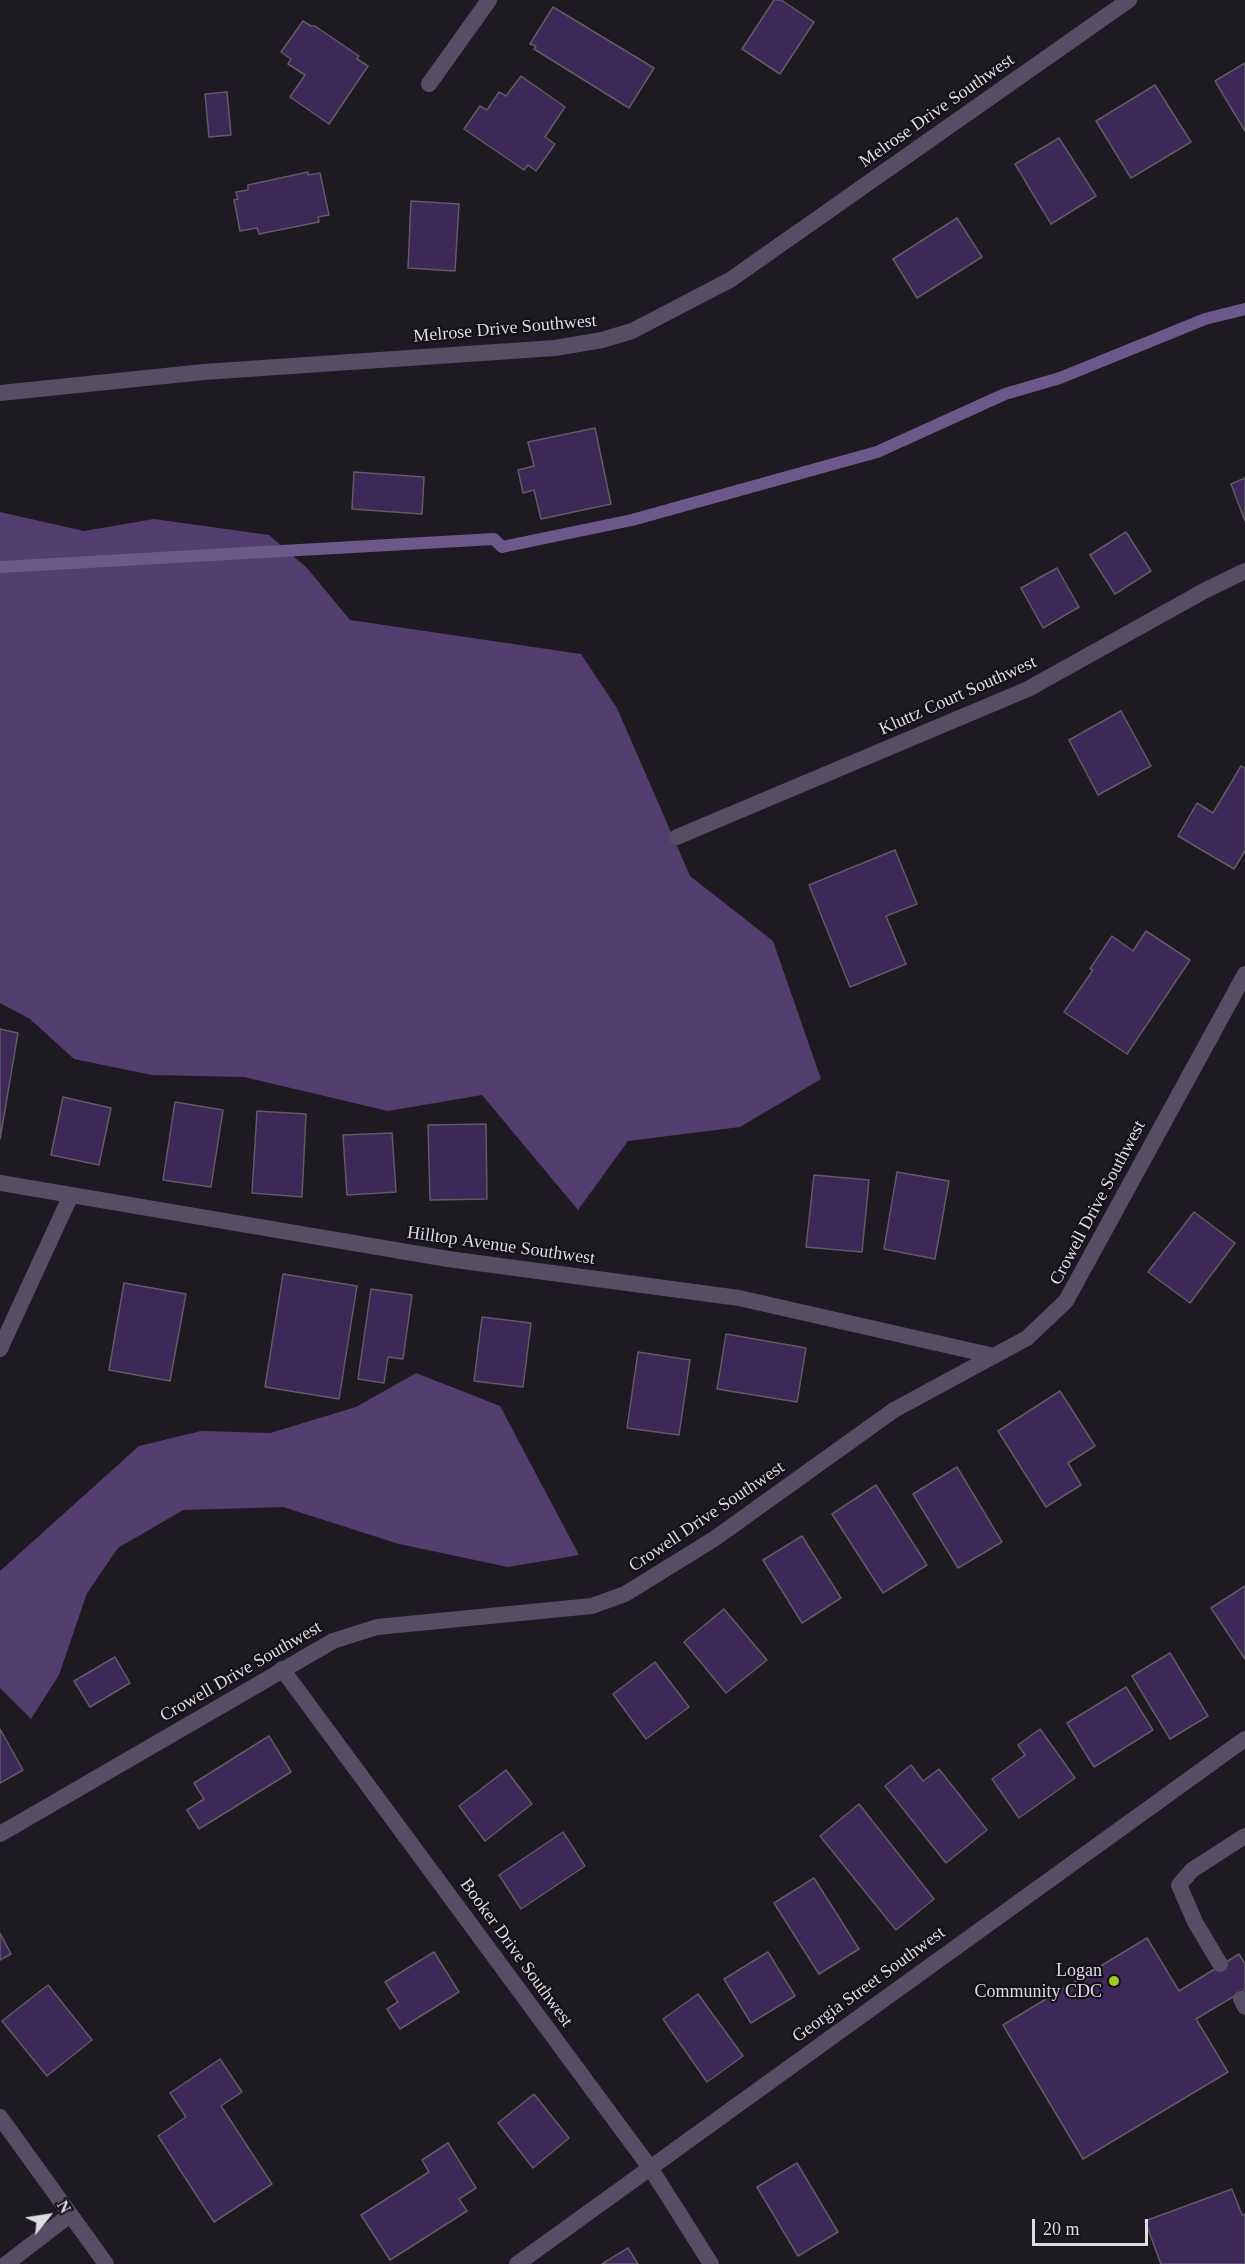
<!DOCTYPE html>
<style>
body{margin:0}
#map{position:relative;width:1245px;height:2264px;overflow:hidden;background:#1d1a22;font-family:Georgia,serif}
canvas{display:block}
.north{position:absolute;left:18px;top:2186px;width:60px;height:60px;-webkit-text-stroke:4px #141119;paint-order:stroke;rotate:60deg;font-size:16px;font-weight:700;line-height:24px;text-align:center;color:#dedde2}
.north::after{content:'';display:block;margin:auto;width:21px;height:27px;background:#dedde2;clip-path:polygon(50% 0,100% 100%,50% 72%,0 100%)}
.scale{position:absolute;left:1032px;top:2219px;width:116px;height:27px;box-sizing:border-box;border:3px solid #dedde2;border-top:0;padding-left:8px;font-size:18px;line-height:21px;white-space:nowrap;color:#dedde2;-webkit-text-stroke:4px #141119;paint-order:stroke}
</style>
<div id="map">
<canvas width="1245" height="2264"></canvas>
<div class="north">N</div>
<div class="scale">20 m</div>
</div>
<script>
const ctx = document.querySelector('canvas').getContext('2d');
ctx.lineJoin = 'round';
function paint(path, color) {
  ctx.fillStyle = color;
  ctx.fill(path, 'evenodd');
}
function trace(path, color, width, dash) {
  ctx.strokeStyle = color;
  ctx.lineWidth = width;
  ctx.lineCap = dash ? 'butt' : 'round';
  ctx.setLineDash(dash || []);
  ctx.stroke(path);
}
function label(font, color, halo, rows, align = 'center') {
  ctx.font = font + ' Georgia,serif';
  ctx.lineWidth = 4.5;
  ctx.setLineDash([]);
  ctx.textBaseline = 'middle';
  ctx.strokeStyle = halo;
  ctx.fillStyle = color;
  for (const [text, x, y, turn = 0] of rows) {
    ctx.save();
    ctx.translate(x, y);
    ctx.rotate((+turn || 0) * Math.PI / 180);
    ctx.textAlign = isNaN(turn) ? turn : align;
    if (halo) ctx.strokeText(text, 0, 0);
    ctx.fillText(text, 0, 0);
    ctx.restore();
  }
}
const forest = new Path2D(`
 M 0,512 L 84,531 L 154,519 L 269,535 L 307,568 L 350,620 L 581,654 L 617,708 L 690,876 L 773,941 L 821,1079 L 740,1127 L 628,1141 L 578,1210 L 482,1095 L 388,1111 L 244,1077 L 152,1075 L 74,1059 L 30,1019 L 0,1003 Z
 M 416,1373 L 500,1406 L 579,1555 L 508,1567 L 399,1544 L 283,1507 L 183,1510 L 118,1548 L 87,1593 L 59,1675 L 31,1719 L 0,1688 L 0,1571 L 139,1446 L 201,1431 L 270,1433 L 356,1407 Z`);
const stream = new Path2D(`
 M 0,567 L 494,539 L 502,547 L 632,520 L 877,452 L 1005,394 L 1060,378 L 1205,319 L 1245,309`);
const building = new Path2D(`
 M 774,0 L 781,0 L 814,22 L 780,74 L 742,49 Z
 M 553,7 L 654,68 L 629,108 L 534,49 L 536,46 L 530,44 Z
 M 303,21 L 311,26 L 315,26 L 359,56 L 357,59 L 368,66 L 329,124 L 290,97 L 305,75 L 288,64 L 291,59 L 281,52 Z
 M 1245,63 L 1245,131 L 1215,81 Z
 M 521,76 L 565,107 L 545,137 L 555,144 L 536,171 L 528,165 L 524,170 L 464,129 L 480,106 L 487,110 L 499,92 L 506,96 Z
 M 1155,85 L 1191,142 L 1131,178 L 1096,121 Z
 M 227,92 L 231,135 L 209,137 L 205,94 Z
 M 1059,138 L 1096,196 L 1051,224 L 1015,164 Z
 M 308,172 L 308,175 L 320,173 L 329,215 L 318,217 L 319,222 L 259,234 L 257,228 L 240,231 L 234,200 L 238,199 L 236,192 L 248,190 L 248,185 Z
 M 411,201 L 459,204 L 455,271 L 408,268 Z
 M 957,218 L 982,257 L 917,298 L 893,259 Z
 M 595,428 L 611,504 L 541,519 L 534,490 L 523,493 L 518,470 L 534,466 L 528,442 Z
 M 354,472 L 424,477 L 422,514 L 352,509 Z
 M 1245,478 L 1245,521 L 1231,484 Z
 M 1126,532 L 1151,571 L 1115,594 L 1090,555 Z
 M 1057,568 L 1079,607 L 1043,628 L 1021,588 Z
 M 1121,711 L 1151,766 L 1098,795 L 1069,740 Z
 M 1241,766 L 1245,768 L 1245,851 L 1234,869 L 1178,836 L 1197,803 L 1213,813 Z
 M 895,850 L 917,904 L 886,916 L 906,964 L 850,987 L 809,885 Z
 M 1146,931 L 1190,960 L 1127,1054 L 1064,1012 L 1093,970 L 1090,969 L 1112,936 L 1133,951 Z
 M 0,1029 L 18,1033 L 0,1139 Z
 M 63,1097 L 111,1108 L 99,1165 L 51,1155 Z
 M 175,1102 L 223,1110 L 211,1187 L 163,1180 Z
 M 257,1111 L 306,1114 L 302,1197 L 252,1193 Z
 M 486,1124 L 487,1199 L 430,1200 L 428,1125 Z
 M 392,1133 L 396,1192 L 347,1195 L 343,1135 Z
 M 897,1172 L 949,1181 L 935,1259 L 884,1249 Z
 M 814,1175 L 869,1180 L 862,1252 L 806,1247 Z
 M 1194,1212 L 1235,1243 L 1190,1303 L 1148,1272 Z
 M 283,1274 L 357,1286 L 339,1399 L 265,1387 Z
 M 124,1283 L 186,1294 L 170,1381 L 109,1370 Z
 M 371,1289 L 412,1295 L 403,1359 L 388,1357 L 384,1383 L 358,1379 Z
 M 482,1317 L 531,1323 L 523,1387 L 474,1381 Z
 M 726,1334 L 806,1348 L 797,1402 L 717,1389 Z
 M 638,1352 L 690,1360 L 679,1435 L 627,1428 Z
 M 1060,1391 L 1095,1446 L 1068,1463 L 1081,1485 L 1046,1507 L 998,1431 Z
 M 957,1467 L 1002,1542 L 958,1568 L 913,1494 Z
 M 876,1485 L 927,1565 L 883,1593 L 832,1514 Z
 M 802,1536 L 841,1598 L 802,1623 L 763,1560 Z
 M 1245,1586 L 1245,1659 L 1211,1608 Z
 M 724,1609 L 767,1660 L 726,1693 L 684,1642 Z
 M 1170,1653 L 1208,1716 L 1170,1739 L 1132,1676 Z
 M 115,1657 L 130,1683 L 90,1707 L 74,1681 Z
 M 655,1662 L 689,1707 L 646,1739 L 613,1694 Z
 M 1126,1687 L 1153,1730 L 1094,1767 L 1067,1723 Z
 M 0,1729 L 23,1770 L 0,1783 Z
 M 1040,1729 L 1075,1778 L 1019,1818 L 992,1779 L 1025,1755 L 1018,1745 Z
 M 269,1736 L 291,1772 L 199,1829 L 187,1810 L 204,1799 L 194,1783 Z
 M 911,1765 L 923,1781 L 939,1769 L 987,1830 L 946,1863 L 885,1786 Z
 M 506,1770 L 532,1804 L 485,1841 L 459,1806 Z
 M 859,1804 L 934,1899 L 896,1930 L 820,1836 Z
 M 563,1832 L 585,1866 L 521,1909 L 499,1875 Z
 M 814,1878 L 859,1949 L 819,1974 L 774,1903 Z
 M 0,1933 L 11,1954 L 0,1960 Z
 M 1147,1938 L 1179,1991 L 1239,1954 L 1245,1964 L 1245,1990 L 1196,2019 L 1228,2072 L 1083,2159 L 1003,2025 Z
 M 434,1952 L 459,1992 L 400,2029 L 387,2009 L 398,2002 L 385,1982 Z
 M 768,1952 L 795,1996 L 751,2023 L 724,1979 Z
 M 48,1985 L 92,2040 L 47,2076 L 2,2021 Z
 M 698,1994 L 743,2056 L 707,2082 L 663,2019 Z
 M 220,2059 L 242,2092 L 221,2106 L 272,2184 L 214,2222 L 158,2136 L 186,2117 L 170,2093 Z
 M 534,2094 L 569,2138 L 533,2168 L 498,2123 Z
 M 448,2143 L 476,2188 L 459,2199 L 467,2211 L 390,2260 L 361,2215 L 429,2172 L 422,2160 Z
 M 797,2163 L 838,2232 L 798,2256 L 757,2187 Z
 M 1232,2189 L 1242,2215 L 1245,2214 L 1245,2264 L 1161,2264 L 1145,2221 Z
 M 628,2248 L 638,2264 L 602,2264 Z`);
const service = new Path2D(`
 M 1220,1964 L 1195,1922 L 1179,1885 L 1192,1870 L 1245,1836
 M 1241,1999 L 1245,2007
 M 6,2264 L 70,2215`);
const minor = new Path2D(`
 M 429,84 L 489,0
 M 0,393 L 204,372 L 555,348 L 602,340 L 632,331 L 730,280 L 1129,0
 M 677,837 L 1028,689 L 1204,591 L 1245,571
 M 0,1183 L 448,1259 L 739,1298 L 994,1356
 M 0,1349 L 71,1195
 M 282,1669 L 651,2169 L 711,2264
 M 0,1834 L 333,1641 L 377,1627 L 592,1606 L 625,1594 L 714,1539 L 894,1410 L 1027,1338 L 1066,1301 L 1245,974
 M 0,2117 L 106,2264
 M 517,2264 L 1245,1739`);
const markers = [
 [1114,1981,6,"#a3c926"]
];
const streetNames = [
 ["Melrose Drive Southwest",937,111,-35],
 ["Melrose Drive Southwest",505,329,-5],
 ["Kluttz Court Southwest",958,696,-24],
 ["Crowell Drive Southwest",1098,1203,-62],
 ["Hilltop Avenue Southwest",501,1246,8],
 ["Crowell Drive Southwest",707,1517,-34],
 ["Crowell Drive Southwest",241,1672,-30],
 ["Booker Drive Southwest",516,1953,54],
 ["Georgia Street Southwest",869,1985,-36]
];
const poiNames = [
 ["Logan",1102,1971],
 ["Community CDC",1102,1992]
];
paint(forest, '#533e6f');
trace(stream, '#6d588b', 12);
paint(building, '#3d2857');
trace(building, '#5f5c65', 1.5);
trace(service, '#564e64', 16);
trace(minor, '#564e64', 16);
for (const [x, y, r, color] of markers) {
  const dot = new Path2D();
  dot.arc(x, y, r, 0, 2 * Math.PI);
  ctx.fillStyle = color;
  ctx.fill(dot);
  trace(dot, '#141119', 2);
}
label('18px', '#dedde2', '#141119', streetNames);
label('18px', '#dedde2', '#141119', poiNames, 'right');
</script>
